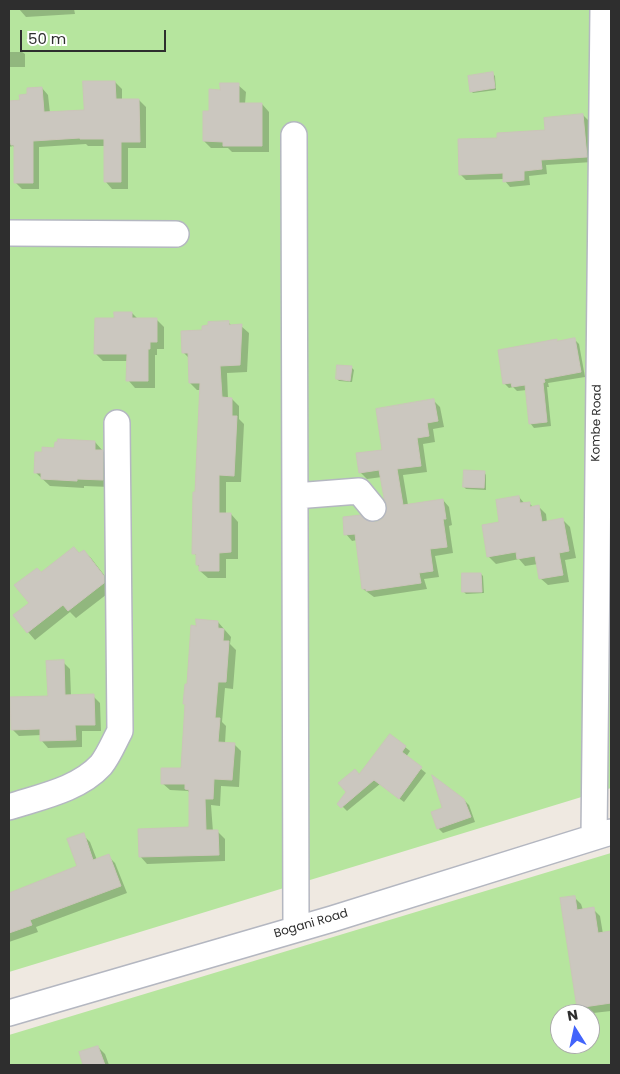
<!DOCTYPE html>
<style>
body{margin:0}
#map{position:relative;width:620px;height:1074px;overflow:hidden;background:#efe9e1;font-family:Poppins,sans-serif}
canvas{display:block}
.frame{position:absolute;inset:0;border:10px solid #2e2e2e;pointer-events:none}
.north{position:absolute;left:550px;top:1004px;width:50px;height:50px;box-sizing:border-box;background:#fff;border:1px solid #ababab;border-radius:50%;rotate:350deg;font-size:14px;font-weight:700;line-height:20px;text-align:center;color:#2e2e2e}
.north::after{content:'';display:block;margin:auto;width:18px;height:22px;background:#4264fb;clip-path:polygon(50% 0,100% 100%,50% 72%,0 100%)}
.scale{position:absolute;left:20px;top:30px;width:146px;height:22px;box-sizing:border-box;border:2px solid #2e2e2e;border-top:0;padding-left:6px;font-size:15px;line-height:18px;white-space:nowrap;color:#2e2e2e;-webkit-text-stroke:4px #fff;paint-order:stroke}
</style>
<div id="map">
<canvas width="620" height="1074"></canvas>
<div class="frame"></div>
<div class="north">N</div>
<div class="scale">50 m</div>
</div>
<script>
const ctx = document.querySelector('canvas').getContext('2d');
ctx.lineJoin = 'round';
function paint(path, color) {
  ctx.fillStyle = color;
  ctx.fill(path, 'evenodd');
}
function trace(path, color, width, dash) {
  ctx.strokeStyle = color;
  ctx.lineWidth = width;
  ctx.lineCap = dash ? 'butt' : 'round';
  ctx.setLineDash(dash || []);
  ctx.stroke(path);
}
function label(font, color, halo, rows, align = 'center') {
  ctx.font = font + ' Poppins,sans-serif';
  ctx.lineWidth = 4;
  ctx.setLineDash([]);
  ctx.textBaseline = 'middle';
  ctx.strokeStyle = halo;
  ctx.fillStyle = color;
  for (const [text, x, y, turn = 0] of rows) {
    ctx.save();
    ctx.translate(x, y);
    ctx.rotate((+turn || 0) * Math.PI / 180);
    ctx.textAlign = isNaN(turn) ? turn : align;
    if (halo) ctx.strokeText(text, 0, 0);
    ctx.fillText(text, 0, 0);
    ctx.restore();
  }
}
const green = new Path2D(`
 M 9,9 L 611,9 L 611,788 L 9,972 Z
 M 611,853 L 611,1065 L 9,1065 L 9,1035 ZM 560,1014 L 590,1014 L 590,1044 L 560,1044 Z`);
const shadow = new Path2D(`
 M 19,9 L 74,9 L 75,14 L 26,17 Z
 M 9,52 L 22,52 L 25,54 L 25,67 L 9,67 Z
 M 493,74 L 495,76 L 496,90 L 473,93 L 471,91 Z
 M 115,82 L 122,89 L 122,100 L 139,100 L 146,107 L 146,148 L 128,148 L 128,189 L 112,189 L 106,182 L 106,146 L 88,146 L 86,144 L 39,147 L 39,189 L 22,189 L 15,182 L 16,149 L 13,146 L 9,147 L 9,102 L 21,102 L 42,88 L 48,95 L 50,113 L 85,111 Z
 M 238,85 L 246,92 L 245,104 L 262,104 L 269,112 L 269,152 L 232,152 L 228,148 L 211,148 L 204,141 L 210,112 L 221,91 Z
 M 583,115 L 589,121 L 592,162 L 546,165 L 547,174 L 529,176 L 530,185 L 510,187 L 505,181 L 505,179 L 466,180 L 460,174 L 498,139 L 546,131 Z
 M 132,313 L 138,319 L 156,319 L 164,327 L 164,349 L 157,349 L 157,355 L 155,355 L 155,388 L 135,388 L 128,380 L 128,361 L 103,361 L 96,354 L 115,319 Z
 M 228,322 L 232,326 L 241,326 L 249,333 L 247,372 L 227,373 L 228,399 L 232,399 L 239,406 L 239,419 L 244,424 L 241,482 L 226,482 L 226,514 L 231,514 L 238,522 L 238,559 L 226,559 L 226,578 L 208,578 L 200,571 L 200,568 L 197,564 L 197,556 L 194,553 L 201,390 L 197,390 L 190,383 L 189,358 L 183,352 L 204,332 Z
 M 574,339 L 579,344 L 585,377 L 548,383 L 549,387 L 547,387 L 551,426 L 534,428 L 530,423 L 527,390 L 517,391 L 513,387 L 509,388 L 504,383 L 558,342 Z
 M 352,368 L 354,370 L 352,382 L 339,381 L 337,379 Z
 M 433,400 L 440,407 L 444,427 L 433,429 L 435,442 L 423,444 L 427,472 L 403,475 L 408,505 L 443,500 L 449,507 L 452,525 L 449,526 L 453,553 L 435,556 L 439,577 L 424,579 L 427,589 L 374,597 L 363,589 L 357,540 L 352,541 L 346,534 L 367,522 L 375,523 L 383,520 L 388,513 L 388,505 L 382,477 L 367,479 L 360,472 Z
 M 95,442 L 110,459 L 110,487 L 84,486 L 84,488 L 50,486 L 35,472 L 43,453 L 56,449 Z
 M 484,472 L 486,475 L 486,490 L 466,489 L 464,487 Z
 M 519,497 L 525,504 L 529,503 L 533,507 L 538,506 L 546,514 L 547,523 L 563,520 L 570,527 L 576,558 L 565,560 L 569,582 L 548,585 L 540,578 L 538,564 L 525,566 L 519,559 L 496,564 L 488,556 L 501,523 Z
 M 74,548 L 80,554 L 83,551 L 91,558 L 111,584 L 111,591 L 76,618 L 70,612 L 35,640 L 28,632 L 30,603 L 41,574 Z
 M 481,574 L 483,576 L 484,593 L 466,594 L 464,592 Z
 M 218,622 L 231,637 L 230,644 L 236,650 L 233,689 L 225,688 L 222,722 L 226,726 L 225,743 L 234,744 L 241,751 L 239,787 L 221,786 L 220,806 L 211,805 L 213,832 L 217,831 L 225,839 L 225,861 L 147,864 L 140,856 L 191,828 L 190,793 L 188,791 L 170,790 L 162,783 L 183,769 L 186,705 L 185,704 L 197,627 Z
 M 63,662 L 70,669 L 71,696 L 93,696 L 100,703 L 101,731 L 82,731 L 82,747 L 48,748 L 42,741 L 42,735 L 19,736 L 12,729 L 49,697 Z
 M 405,747 L 410,751 L 406,757 L 426,773 L 404,802 L 380,784 L 347,811 L 339,803 Z
 M 464,800 L 469,805 L 475,822 L 443,833 L 438,828 Z
 M 83,835 L 90,842 L 97,860 L 108,856 L 115,863 L 127,893 L 36,927 L 38,932 L 9,942 L 9,894 L 78,867 Z
 M 574,897 L 581,904 L 583,910 L 593,909 L 600,916 L 603,934 L 611,932 L 611,1011 L 584,1014 L 578,1008 Z
 M 98,1047 L 105,1054 L 109,1065 L 84,1065 L 80,1053 Z`);
const building = new Path2D(`
 M 493,72 L 495,88 L 470,92 L 468,76 Z
 M 83,81 L 115,81 L 116,99 L 139,99 L 140,142 L 121,142 L 121,182 L 104,182 L 104,139 L 80,139 L 80,138 L 33,141 L 33,183 L 14,183 L 14,145 L 11,145 L 10,140 L 9,140 L 9,101 L 20,100 L 19,95 L 27,94 L 27,88 L 42,87 L 44,112 L 84,110 Z
 M 220,83 L 239,83 L 239,103 L 262,103 L 262,146 L 223,146 L 223,142 L 203,141 L 203,111 L 209,111 L 209,89 L 220,90 Z
 M 583,114 L 587,157 L 541,160 L 542,169 L 524,171 L 524,180 L 503,182 L 503,173 L 459,175 L 458,139 L 497,138 L 497,133 L 545,130 L 544,118 Z
 M 114,312 L 132,312 L 132,318 L 157,318 L 157,342 L 150,342 L 150,349 L 148,349 L 148,381 L 126,381 L 127,354 L 94,354 L 95,318 L 114,318 Z
 M 229,321 L 229,325 L 242,324 L 240,365 L 220,366 L 222,397 L 232,398 L 232,416 L 237,416 L 234,476 L 219,475 L 219,513 L 231,513 L 231,552 L 219,553 L 219,571 L 199,571 L 199,565 L 196,565 L 196,554 L 192,554 L 193,492 L 195,492 L 200,383 L 189,383 L 188,353 L 182,353 L 181,331 L 202,330 L 202,326 L 208,325 L 208,322 Z
 M 575,338 L 581,372 L 544,379 L 545,382 L 543,383 L 547,422 L 529,424 L 525,385 L 512,387 L 511,383 L 503,384 L 498,350 L 557,339 L 557,341 Z
 M 337,365 L 352,366 L 350,381 L 336,379 Z
 M 434,399 L 438,421 L 427,423 L 429,436 L 417,438 L 421,466 L 397,469 L 403,505 L 443,499 L 446,519 L 443,519 L 447,547 L 430,549 L 433,571 L 419,573 L 421,583 L 366,591 L 366,589 L 362,589 L 355,534 L 344,535 L 343,517 L 360,515 L 368,521 L 376,522 L 382,519 L 386,513 L 387,506 L 384,498 L 379,470 L 359,473 L 356,453 L 382,450 L 376,409 Z
 M 58,439 L 95,441 L 95,450 L 103,450 L 103,480 L 77,479 L 77,481 L 41,479 L 41,473 L 34,473 L 35,452 L 42,452 L 42,447 L 54,448 L 55,442 L 57,442 Z
 M 464,470 L 485,471 L 484,488 L 463,487 Z
 M 519,496 L 520,503 L 530,502 L 530,507 L 539,505 L 542,522 L 563,518 L 569,551 L 559,553 L 563,575 L 539,579 L 535,556 L 517,559 L 516,552 L 487,557 L 482,525 L 499,522 L 496,500 Z
 M 74,547 L 79,553 L 84,550 L 104,576 L 104,583 L 68,611 L 63,605 L 27,633 L 13,615 L 29,603 L 14,585 L 37,568 L 41,572 Z
 M 462,573 L 481,573 L 482,592 L 462,592 Z
 M 196,619 L 218,621 L 218,628 L 224,629 L 223,641 L 229,641 L 226,682 L 218,682 L 215,718 L 220,718 L 218,742 L 235,743 L 232,780 L 214,779 L 213,799 L 205,799 L 206,830 L 218,830 L 219,855 L 139,857 L 138,829 L 189,827 L 189,790 L 185,789 L 185,784 L 161,784 L 161,768 L 181,768 L 185,704 L 183,704 L 185,684 L 187,684 L 191,625 L 196,626 Z
 M 64,660 L 65,695 L 94,694 L 95,725 L 75,725 L 76,740 L 40,741 L 40,729 L 11,730 L 10,697 L 48,696 L 46,661 Z
 M 390,734 L 406,746 L 402,752 L 422,767 L 399,799 L 374,780 L 341,808 L 337,804 L 346,792 L 338,783 L 355,769 L 359,774 Z
 M 432,775 L 464,799 L 471,817 L 437,829 L 431,812 L 442,808 Z
 M 84,833 L 93,860 L 109,854 L 121,886 L 30,920 L 32,925 L 9,933 L 9,893 L 77,866 L 67,839 Z
 M 575,896 L 577,910 L 594,907 L 598,933 L 611,931 L 611,1003 L 577,1008 L 560,898 Z
 M 98,1046 L 105,1065 L 83,1065 L 79,1052 Z`);
const minor = new Path2D(`
 M 294,135 L 296,928
 M 9,233 L 176,234
 M 295,496 L 359,491 L 373,508
 M 9,807 C 39,797 78,790 101,765 C 109,755 114,742 120,731 L 117,423
 M 594,837 L 603,9
 M 9,1013 L 332,919 L 611,832`);
const streetNames = [
 ["Kombe Road",597,423,-89],
 ["Bogani Road",311,924,-16]
];
paint(green, '#b6e59e');
paint(shadow, '#0003');
paint(building, '#cbc7bf');
trace(building, '#cbc5ba', 1);
trace(minor, '#b4b7c1', 28);
trace(minor, '#fff', 25);
label('12px', '#2e2e2e', '#fff', streetNames);
</script>
